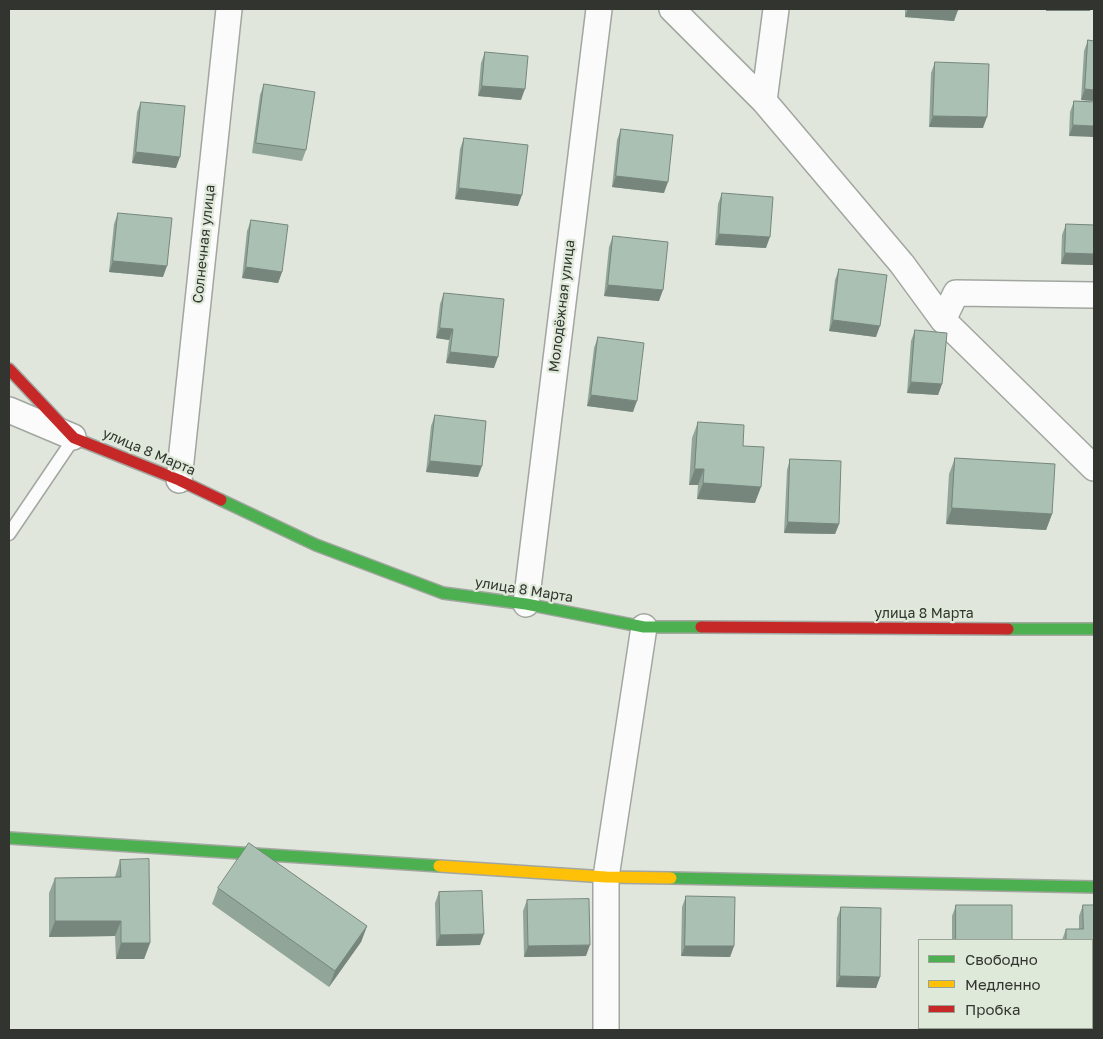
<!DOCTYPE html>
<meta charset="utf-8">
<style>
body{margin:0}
#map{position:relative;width:1103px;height:1039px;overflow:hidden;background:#e0e6dc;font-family:"Golos Text",sans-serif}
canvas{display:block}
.frame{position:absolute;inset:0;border:10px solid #32352f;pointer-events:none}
.legend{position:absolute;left:918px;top:939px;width:175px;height:90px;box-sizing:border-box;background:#dfe9d9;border:1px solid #9aa195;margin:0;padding:6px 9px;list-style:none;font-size:15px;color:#32352f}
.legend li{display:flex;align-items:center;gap:10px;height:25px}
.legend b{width:25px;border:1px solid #9aa195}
</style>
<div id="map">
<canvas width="1103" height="1039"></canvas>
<div class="frame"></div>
<ul class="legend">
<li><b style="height:6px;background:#4caf50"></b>Свободно</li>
<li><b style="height:6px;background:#ffc107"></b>Медленно</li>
<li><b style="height:6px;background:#c62828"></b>Пробка</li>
</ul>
</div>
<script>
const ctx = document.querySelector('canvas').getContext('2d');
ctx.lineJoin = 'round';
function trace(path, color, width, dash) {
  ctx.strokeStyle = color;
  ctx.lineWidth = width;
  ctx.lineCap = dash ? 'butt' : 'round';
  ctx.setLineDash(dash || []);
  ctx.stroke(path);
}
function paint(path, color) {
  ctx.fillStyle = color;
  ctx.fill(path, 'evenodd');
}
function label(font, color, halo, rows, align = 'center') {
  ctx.font = font + ' "Golos Text",sans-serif';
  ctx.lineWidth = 4.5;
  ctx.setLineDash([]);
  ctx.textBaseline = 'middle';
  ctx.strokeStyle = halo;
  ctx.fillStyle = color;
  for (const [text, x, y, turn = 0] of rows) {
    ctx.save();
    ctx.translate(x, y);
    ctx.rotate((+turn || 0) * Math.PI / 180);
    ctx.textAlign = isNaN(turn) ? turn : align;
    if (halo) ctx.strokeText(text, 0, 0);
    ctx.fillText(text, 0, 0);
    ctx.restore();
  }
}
const lane = new Path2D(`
 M 9,534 L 74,438`);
const street = new Path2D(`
 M 672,9 L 764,101 L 902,264 L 943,320 L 1094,468
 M 764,101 L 776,9
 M 943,320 L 956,293 L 1094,295
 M 9,410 L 73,437
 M 179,480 L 229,9
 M 526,604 L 599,9
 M 606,1030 L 606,877 L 644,627`);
const fast = new Path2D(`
 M 221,500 L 316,545 L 443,593 L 526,604 L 644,627 L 701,627
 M 1008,629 L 1094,629
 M 9,838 L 439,866
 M 671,878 L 1094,887`);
const slow = new Path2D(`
 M 439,866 L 606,877 L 671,878`);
const jam = new Path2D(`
 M 9,369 L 74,438 L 179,480 L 221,500
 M 701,627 L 1008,629`);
const wall = new Path2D(`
 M 905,9 L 958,9 L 954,21 L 905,17 Z
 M 1088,40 L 1094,41 L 1094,101 L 1081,100 L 1084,51 Z
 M 485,52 L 521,100 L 478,96 L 481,63 Z
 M 935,62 L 983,128 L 929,127 L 931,73 Z
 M 264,84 L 306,150 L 302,161 L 252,153 L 260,95 Z
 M 1074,101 L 1094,102 L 1069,136 L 1070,112 Z
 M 141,102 L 176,168 L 132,163 L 137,112 Z
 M 621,129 L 664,193 L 612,187 L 617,140 Z
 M 464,138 L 518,206 L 455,199 L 460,149 Z
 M 722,193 L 766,248 L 715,245 L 718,204 Z
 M 118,213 L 163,277 L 109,272 L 114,224 Z
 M 251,220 L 282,272 L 278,283 L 242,278 L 247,231 Z
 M 1066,224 L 1094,225 L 1094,265 L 1061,264 L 1062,235 Z
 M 613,236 L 659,301 L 604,296 L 609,247 Z
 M 839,269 L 876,337 L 829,331 L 835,280 Z
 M 444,293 L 494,368 L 446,363 L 449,340 L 436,338 L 440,304 Z
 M 915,330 L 942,384 L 938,395 L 907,393 L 911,341 Z
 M 598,337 L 633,412 L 587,406 L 594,348 Z
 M 435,415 L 478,477 L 426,472 L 431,426 Z
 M 698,422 L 743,446 L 755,503 L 697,499 L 698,485 L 689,485 L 692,438 Z
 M 955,458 L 1052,514 L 1046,530 L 946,524 L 949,474 Z
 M 790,459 L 839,524 L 835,534 L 784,533 L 787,470 Z
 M 120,860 L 150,943 L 144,959 L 116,959 L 115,936 L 49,937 L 49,893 L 55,878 L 115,877 Z
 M 218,888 L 367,926 L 361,942 L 329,987 L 212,904 Z
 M 439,892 L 480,945 L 436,946 L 435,903 Z
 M 686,896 L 734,946 L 730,957 L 681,956 L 682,907 Z
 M 527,900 L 586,956 L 524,957 L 523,911 Z
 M 956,905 L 1012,940 L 952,940 L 952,916 Z
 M 1083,905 L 1094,905 L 1094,966 L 1092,966 L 1092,940 L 1062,940 L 1066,929 L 1079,929 L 1079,916 Z
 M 841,907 L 880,977 L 876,988 L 836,987 L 837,918 Z`);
const shadedWall = new Path2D(`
 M 175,9 L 192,9 L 192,10 Z
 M 488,9 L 500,9 L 499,10 Z
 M 908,9 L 942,9 L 958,10 L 954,21 L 905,17 Z
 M 1046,9 L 1091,9 L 1090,11 L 1046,11 Z
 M 482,86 L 525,89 L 521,100 L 478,96 Z
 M 1085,89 L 1094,90 L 1094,101 L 1081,100 Z
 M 933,116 L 987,117 L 983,128 L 929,127 Z
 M 1073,125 L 1094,126 L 1094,137 L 1069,136 Z
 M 136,152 L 180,157 L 176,168 L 132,163 Z
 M 616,176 L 668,182 L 664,193 L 612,187 Z
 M 459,188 L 522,195 L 518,206 L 455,199 Z
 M 719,234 L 770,237 L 766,248 L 715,245 Z
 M 1065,253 L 1094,254 L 1094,265 L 1061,264 Z
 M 113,261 L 167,266 L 163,277 L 109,272 Z
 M 246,267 L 282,272 L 278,283 L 242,278 Z
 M 608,285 L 663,290 L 659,301 L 604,296 Z
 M 833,320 L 880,326 L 876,337 L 829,331 Z
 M 440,328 L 453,329 L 449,340 L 436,338 Z
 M 450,352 L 498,357 L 494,368 L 446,363 Z
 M 911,382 L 942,384 L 938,395 L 907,393 Z
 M 591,395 L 637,401 L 633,412 L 587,406 Z
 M 430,461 L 482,466 L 478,477 L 426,472 Z
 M 695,469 L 704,469 L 698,485 L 689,485 Z
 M 703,483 L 761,487 L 755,503 L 697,499 Z
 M 952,508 L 1052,514 L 1046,530 L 946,524 Z
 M 788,522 L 839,524 L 835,534 L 784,533 Z
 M 55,921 L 121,921 L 115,936 L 49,937 Z
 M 367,926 L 361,942 L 329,987 L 335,971 Z
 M 484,934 L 480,945 L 436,946 L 440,935 Z
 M 121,943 L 150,943 L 144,959 L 116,959 Z
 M 590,945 L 586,956 L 524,957 L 528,946 Z
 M 685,946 L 734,946 L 730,957 L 681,956 Z
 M 1092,955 L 1094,955 L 1094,966 L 1092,966 Z
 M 840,976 L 880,977 L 876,988 L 836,987 Z`);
const building = new Path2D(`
 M 942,9 L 958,9 L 958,10 Z
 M 1088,40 L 1094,41 L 1094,90 L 1085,89 Z
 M 485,52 L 528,56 L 525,89 L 482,86 Z
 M 935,62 L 989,64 L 987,117 L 933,116 Z
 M 264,84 L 315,92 L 306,150 L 256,143 Z
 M 1074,101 L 1094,102 L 1094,126 L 1073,125 Z
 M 141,102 L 185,106 L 180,157 L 136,152 Z
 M 621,129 L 673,135 L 668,182 L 616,176 Z
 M 464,138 L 528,145 L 522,195 L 459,188 Z
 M 722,193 L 773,197 L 770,237 L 719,234 Z
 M 118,213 L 172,218 L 167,266 L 113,261 Z
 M 251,220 L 288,225 L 282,272 L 246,267 Z
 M 1066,224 L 1094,225 L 1094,254 L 1065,253 Z
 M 613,236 L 668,242 L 663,290 L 608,285 Z
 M 839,269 L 887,275 L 880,326 L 833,320 Z
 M 444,293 L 504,299 L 498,357 L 450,352 L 453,329 L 440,328 Z
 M 915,330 L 947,333 L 942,384 L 911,382 Z
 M 598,337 L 644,343 L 637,401 L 591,395 Z
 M 435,415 L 486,421 L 482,466 L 430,461 Z
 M 698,422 L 744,425 L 743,446 L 764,447 L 761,487 L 703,483 L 704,469 L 695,469 Z
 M 955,458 L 1055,464 L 1052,514 L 952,508 Z
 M 790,459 L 841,461 L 839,524 L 788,522 Z
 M 249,843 L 367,926 L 335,971 L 218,888 Z
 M 149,859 L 150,943 L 121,943 L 121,921 L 55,921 L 55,878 L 121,877 L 120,860 Z
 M 482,891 L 484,934 L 440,935 L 439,892 Z
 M 686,896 L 735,897 L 734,946 L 685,946 Z
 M 589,899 L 590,945 L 528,946 L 527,900 Z
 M 956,905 L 1012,905 L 1012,940 L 956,940 Z
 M 1083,905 L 1094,905 L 1094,955 L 1092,955 L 1092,940 L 1066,940 L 1066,929 L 1083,929 Z
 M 841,907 L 881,908 L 880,977 L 840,976 Z`);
const streetNames = [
 ["Солнечная улица",204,244,-84],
 ["Молодёжная улица",562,306,-83],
 ["улица 8 Марта",149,452,23],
 ["улица 8 Марта",524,590,9],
 ["улица 8 Марта",924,614]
];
trace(lane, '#a2a6a0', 15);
trace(street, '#a2a6a0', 28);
trace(fast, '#a2a6a0', 14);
trace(slow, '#a2a6a0', 14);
trace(jam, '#a2a6a0', 14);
trace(lane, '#fafbfa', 12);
trace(street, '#fafbfa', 25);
trace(fast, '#4caf50', 11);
trace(slow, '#ffc107', 11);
trace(jam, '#c62828', 11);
paint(wall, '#91a599');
paint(shadedWall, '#76867d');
paint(building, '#a9c0b2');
trace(building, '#76867d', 1);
label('14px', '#32352f', '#dfe9d9', streetNames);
</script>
